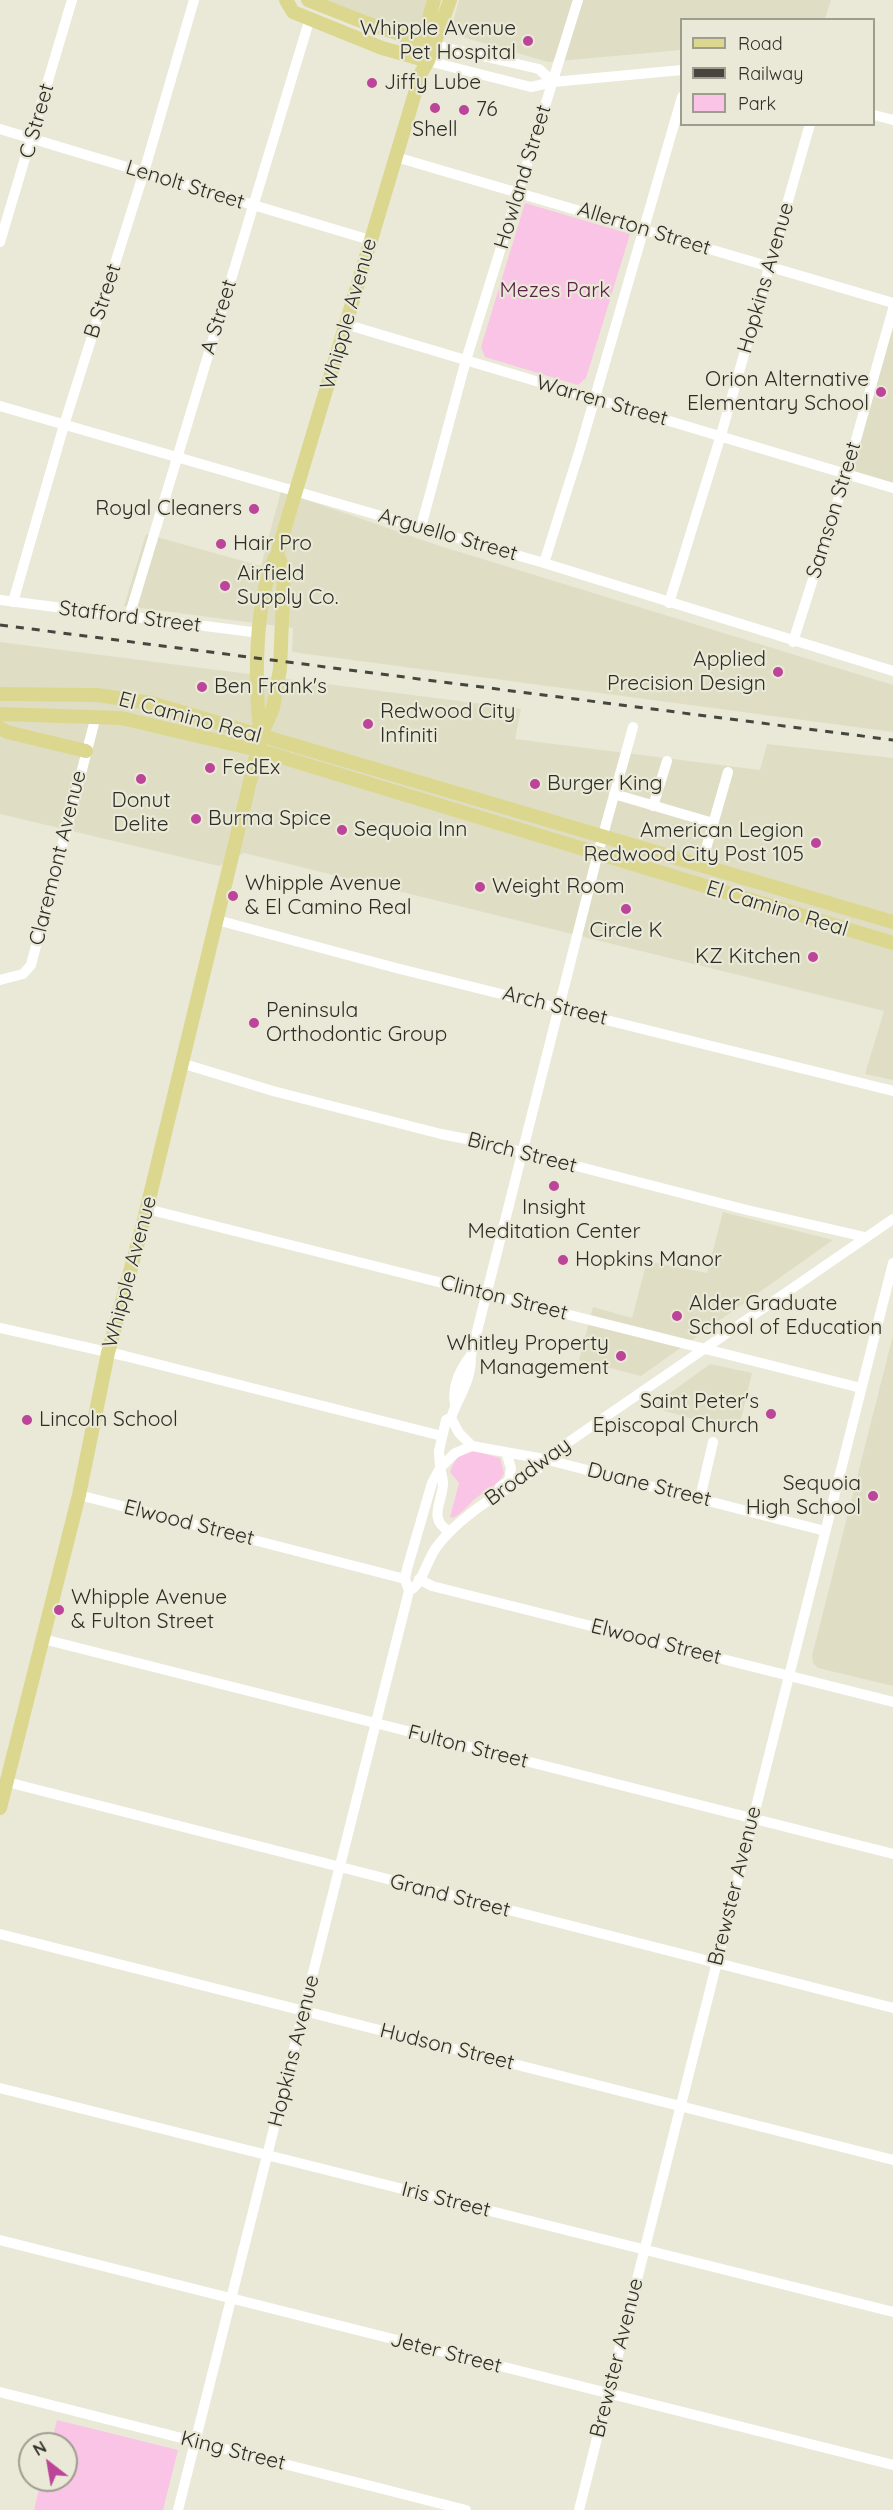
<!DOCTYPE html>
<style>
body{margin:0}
#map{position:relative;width:893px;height:2510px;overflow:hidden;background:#eae9d7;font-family:Quicksand,sans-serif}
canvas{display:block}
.legend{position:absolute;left:680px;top:18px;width:195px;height:108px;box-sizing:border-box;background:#eae9d7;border:2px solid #9e9e90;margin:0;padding:8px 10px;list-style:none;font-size:18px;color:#2d2d26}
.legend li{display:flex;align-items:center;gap:12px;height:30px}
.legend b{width:30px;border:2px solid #9e9e90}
.north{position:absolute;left:18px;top:2432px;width:60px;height:60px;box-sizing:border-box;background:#eae9d7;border:2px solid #9e9e90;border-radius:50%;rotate:329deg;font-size:16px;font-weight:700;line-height:24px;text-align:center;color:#2d2d26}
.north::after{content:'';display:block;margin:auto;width:21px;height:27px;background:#bc4499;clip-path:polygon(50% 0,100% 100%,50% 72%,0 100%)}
</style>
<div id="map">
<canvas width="893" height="2510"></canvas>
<ul class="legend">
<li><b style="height:8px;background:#dcd78f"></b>Road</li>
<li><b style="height:8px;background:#47463e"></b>Railway</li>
<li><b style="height:16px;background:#f9c4e5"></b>Park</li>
</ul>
<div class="north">N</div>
</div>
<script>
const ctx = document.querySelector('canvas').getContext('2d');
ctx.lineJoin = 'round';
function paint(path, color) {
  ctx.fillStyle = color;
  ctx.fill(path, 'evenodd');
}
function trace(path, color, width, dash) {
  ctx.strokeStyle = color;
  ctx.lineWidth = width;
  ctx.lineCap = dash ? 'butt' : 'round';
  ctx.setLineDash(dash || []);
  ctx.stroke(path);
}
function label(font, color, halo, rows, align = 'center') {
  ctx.font = font + ' Quicksand,sans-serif';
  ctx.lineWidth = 4.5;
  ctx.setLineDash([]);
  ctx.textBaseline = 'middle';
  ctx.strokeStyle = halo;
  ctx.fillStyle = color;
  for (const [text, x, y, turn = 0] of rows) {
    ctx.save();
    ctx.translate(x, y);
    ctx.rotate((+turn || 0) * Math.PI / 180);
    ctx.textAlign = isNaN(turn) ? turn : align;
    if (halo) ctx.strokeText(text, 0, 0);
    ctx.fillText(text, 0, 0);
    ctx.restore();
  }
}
const built = new Path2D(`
 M 308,0 L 434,0 L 422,41 Z
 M 459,0 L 831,0 L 825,19 L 682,20 L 681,50 L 548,62 L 455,35 L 451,29 Z
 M 893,309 L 893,488 L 846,475 Z
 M 281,491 L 437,545 L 893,685 L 893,732 L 292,652 L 293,628 L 124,606 L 146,534 L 261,566 Z
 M 0,642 L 521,709 L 515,739 L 760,770 L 767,744 L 893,758 L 893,1080 L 865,1074 L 884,1011 L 244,853 L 219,866 L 0,814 Z
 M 723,1212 L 833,1240 L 641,1376 L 579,1360 L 593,1307 L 632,1318 L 647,1261 L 707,1273 Z
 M 893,1335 L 893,1686 L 818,1668 L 813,1663 L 812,1656 Z
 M 710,1364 L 752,1373 L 738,1432 L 651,1407 Z`);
const green = new Path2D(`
 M 525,203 L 630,234 L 586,378 L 578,385 L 485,357 L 481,347 Z
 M 474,1451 L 500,1458 L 504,1473 C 499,1486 485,1490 475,1499 C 467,1506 462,1513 453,1518 L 450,1517 L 459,1483 L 450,1472 C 455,1458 460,1454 474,1451 Z
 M 57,2420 L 178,2450 L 163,2510 L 34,2510 L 41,2480 L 66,2480 L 66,2444 L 51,2444 Z`);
const minor = new Path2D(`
 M 434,45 L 539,69 L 553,82
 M 428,61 L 531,87 L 553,82 L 682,70
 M 874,115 L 893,120
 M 0,129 L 370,240
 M 396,157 L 893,303
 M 0,242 L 72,0
 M 345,324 L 893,488
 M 0,406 L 544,563 L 893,671
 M 421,527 L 466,360 L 578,0
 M 544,563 L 580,449 L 682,97
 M 0,600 L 260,633
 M 13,602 L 64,425 L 144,172 L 194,0
 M 669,603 L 721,435 L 810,124
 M 129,617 L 310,18
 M 793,642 L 846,475 L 893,309
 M 614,794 L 713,823
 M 653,806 L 667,761
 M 705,852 L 728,772
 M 217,920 L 396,968 L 893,1091
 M 0,980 L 23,974 L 31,965 L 96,716
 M 181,1063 L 273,1091 L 441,1134 L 487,1143 L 747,1210 L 865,1237
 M 147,1209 L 861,1388
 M 0,1328 L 125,1356 L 442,1436
 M 455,1405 C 452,1386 459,1371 471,1355
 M 451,1418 L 459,1433 L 472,1446 L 544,1459 L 825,1531
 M 500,1487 L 509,1481 L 511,1468 L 506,1452
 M 79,1495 L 405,1579
 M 700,1498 L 713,1442
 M 449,1531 C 427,1519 443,1501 443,1483 C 443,1478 441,1473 440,1468 L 455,1453 L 472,1446
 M 419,1579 L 432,1586 L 893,1702
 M 409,1591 C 423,1584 427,1558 438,1545 C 464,1512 504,1491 538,1469 L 544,1459 L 893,1219
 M 43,1639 L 893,1854
 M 7,1782 L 893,2008
 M 0,1934 L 893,2160
 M 0,2088 L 893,2312
 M 0,2240 L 893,2465
 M 0,2392 L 466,2510
 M 178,2510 L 409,1591 L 405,1579 L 407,1569 L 432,1483 L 440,1468 L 439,1451 L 446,1420 L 451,1418 C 459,1394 471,1384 471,1355 L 598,853 L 633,727
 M 579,2510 L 893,1263`);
const major = new Path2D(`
 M 286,0 L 293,12 L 382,48 L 428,61
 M 308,0 L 366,23 L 434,45
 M 420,51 L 434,0
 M 0,694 L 97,695 L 151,703 L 893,922
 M 0,714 L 121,718 L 258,750 L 893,943
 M 0,728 L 7,732 L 86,751
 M 261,736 C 254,688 254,597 277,554 L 421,73 L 428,61 L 450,0
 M 0,1808 L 79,1495 L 108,1353 L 144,1220 L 261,736 L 273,708 L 280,669 L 284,571 L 277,554`);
const rail = new Path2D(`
 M 0,625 L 893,740`);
const markers = [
 [528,41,6,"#bc4499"],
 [372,83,6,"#bc4499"],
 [435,108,6,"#bc4499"],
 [464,110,6,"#bc4499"],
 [881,392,6,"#bc4499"],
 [254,509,6,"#bc4499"],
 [221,544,6,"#bc4499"],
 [225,586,6,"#bc4499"],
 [778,672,6,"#bc4499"],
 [202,687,6,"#bc4499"],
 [368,724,6,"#bc4499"],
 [210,768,6,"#bc4499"],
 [141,779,6,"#bc4499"],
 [535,784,6,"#bc4499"],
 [196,819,6,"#bc4499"],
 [342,830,6,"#bc4499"],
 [816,843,6,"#bc4499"],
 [480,887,6,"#bc4499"],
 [233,896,6,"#bc4499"],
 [626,909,6,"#bc4499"],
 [813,957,6,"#bc4499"],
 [254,1023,6,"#bc4499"],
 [554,1186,6,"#bc4499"],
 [563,1260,6,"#bc4499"],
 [677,1316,6,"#bc4499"],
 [621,1356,6,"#bc4499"],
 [771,1414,6,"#bc4499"],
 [27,1420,6,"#bc4499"],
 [873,1496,6,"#bc4499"],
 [59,1610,6,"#bc4499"]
];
const poiNames = [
 ["Whipple Avenue",516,29,"right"],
 ["Pet Hospital",516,53,"right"],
 ["Jiffy Lube",384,83],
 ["76",476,110],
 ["Shell",435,130,"center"],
 ["Orion Alternative",869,380,"right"],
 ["Elementary School",869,404,"right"],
 ["Royal Cleaners",242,509,"right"],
 ["Hair Pro",233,544],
 ["Airfield",237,574],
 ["Supply Co.",237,598],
 ["Applied",766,660,"right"],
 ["Precision Design",766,684,"right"],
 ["Ben Frank's",214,687],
 ["Redwood City",380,712],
 ["Infiniti",380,736],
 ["FedEx",222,768],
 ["Burger King",547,784],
 ["Donut",141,801,"center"],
 ["Delite",141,825,"center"],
 ["Burma Spice",208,819],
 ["Sequoia Inn",354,830],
 ["American Legion",804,831,"right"],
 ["Redwood City Post 105",804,855,"right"],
 ["Whipple Avenue",245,884],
 ["& El Camino Real",245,908],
 ["Weight Room",492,887],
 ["Circle K",626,931,"center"],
 ["KZ Kitchen",801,957,"right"],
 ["Peninsula",266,1011],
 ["Orthodontic Group",266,1035],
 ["Insight",554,1208,"center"],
 ["Meditation Center",554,1232,"center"],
 ["Hopkins Manor",575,1260],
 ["Alder Graduate",689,1304],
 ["School of Education",689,1328],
 ["Whitley Property",609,1344,"right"],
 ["Management",609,1368,"right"],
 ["Saint Peter's",759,1402,"right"],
 ["Episcopal Church",759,1426,"right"],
 ["Lincoln School",39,1420],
 ["Sequoia",861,1484,"right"],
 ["High School",861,1508,"right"],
 ["Whipple Avenue",71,1598],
 ["& Fulton Street",71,1622]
];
const streetNames = [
 ["C Street",37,121,-74],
 ["Howland Street",523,177,-73],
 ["Lenolt Street",185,185,17],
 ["Allerton Street",644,229,17],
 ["Hopkins Avenue",766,278,-74],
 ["B Street",103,301,-72],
 ["Whipple Avenue",349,314,-74],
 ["A Street",219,317,-73],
 ["Warren Street",602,401,16],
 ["Samson Street",834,510,-73],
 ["Arguello Street",448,535,16],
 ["Stafford Street",130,617,7],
 ["El Camino Real",190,718,15],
 ["Claremont Avenue",58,858,-76],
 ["El Camino Real",777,909,17],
 ["Arch Street",555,1006,14],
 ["Birch Street",522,1153,14],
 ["Whipple Avenue",130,1272,-75],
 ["Clinton Street",504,1298,14],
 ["Broadway",528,1472,-36],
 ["Duane Street",649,1485,14],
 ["Elwood Street",189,1523,14],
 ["Elwood Street",656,1642,14],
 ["Fulton Street",468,1747,14],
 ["Brewster Avenue",735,1886,-76],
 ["Grand Street",450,1896,14],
 ["Hudson Street",447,2047,14],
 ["Hopkins Avenue",294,2051,-76],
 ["Iris Street",446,2200,14],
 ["Jeter Street",446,2353,14],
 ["Brewster Avenue",617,2358,-76],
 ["King Street",233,2451,14]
];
const parkNames = [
 ["Mezes Park",555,291]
];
paint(built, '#dfdec5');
paint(green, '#f9c4e5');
trace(minor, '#fff', 10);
trace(major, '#dcd78f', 14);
trace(rail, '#47463e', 3, [8, 8]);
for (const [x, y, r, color] of markers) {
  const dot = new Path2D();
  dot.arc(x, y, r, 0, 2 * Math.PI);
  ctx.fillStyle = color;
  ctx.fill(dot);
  trace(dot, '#eae9d7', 2);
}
label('21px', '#2d2d26', '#eae9d7', poiNames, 'left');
label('21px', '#2d2d26', '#eae9d7', streetNames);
label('21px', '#5d204b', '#eae9d7', parkNames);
</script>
